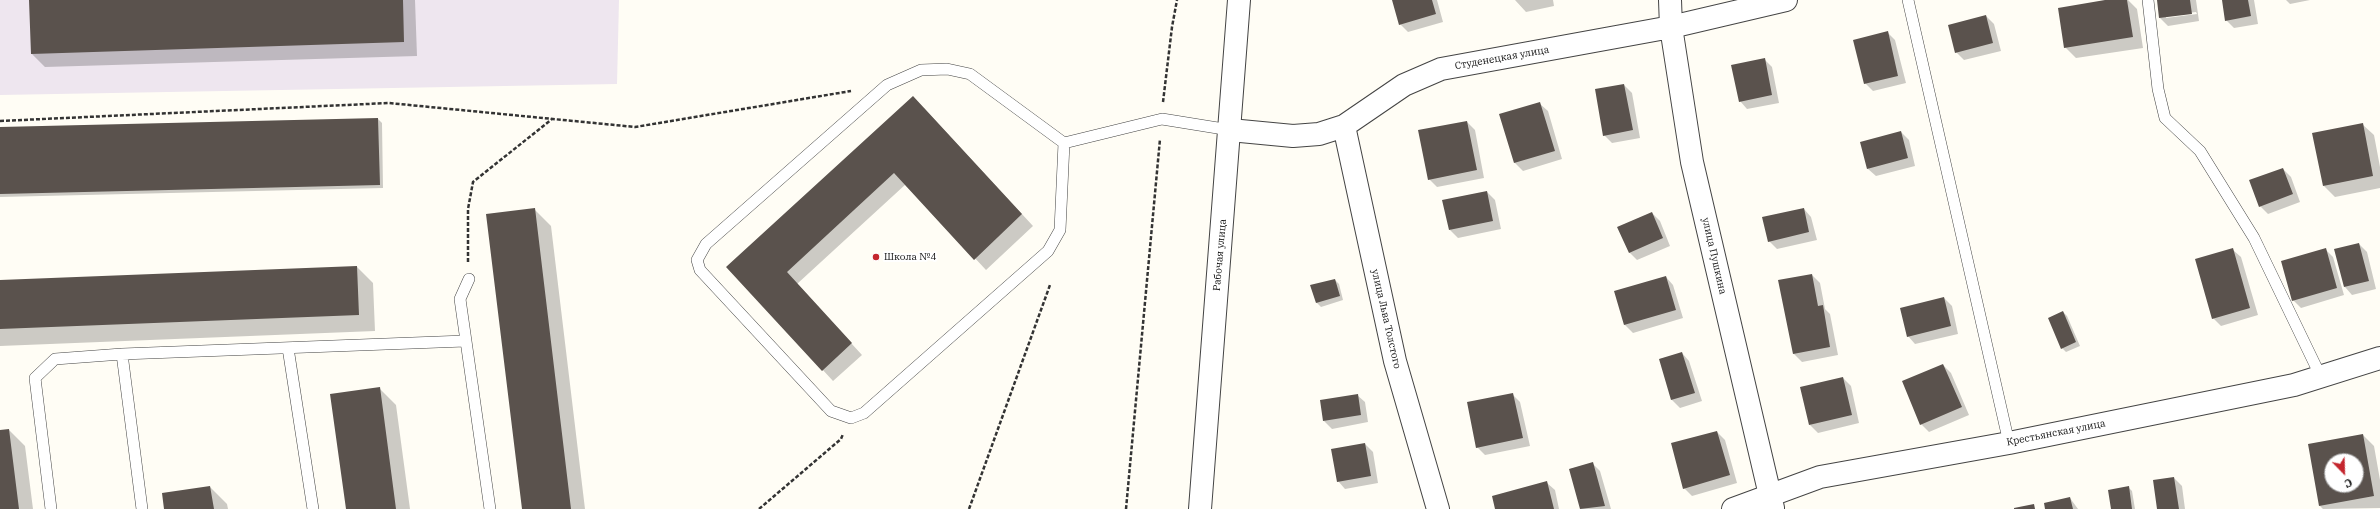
<!DOCTYPE html>
<meta charset="utf-8">
<style>
body{margin:0}
#map{position:relative;width:2380px;height:509px;overflow:hidden;background:#fffdf5;font-family:"IBM Plex Serif",serif}
canvas{display:block}
.north{position:absolute;left:2324px;top:453px;width:40px;height:40px;box-sizing:border-box;background:#fff;border:1px solid #a0a0a0;border-radius:50%;rotate:157deg;font-size:11px;font-weight:700;line-height:16px;text-align:center;color:#111}
.north::after{content:'';display:block;margin:auto;width:14px;height:18px;background:#c4262e;clip-path:polygon(50% 0,100% 100%,50% 72%,0 100%)}
</style>
<div id="map">
<canvas width="2380" height="509"></canvas>
<div class="north">С</div>
</div>
<script>
const ctx = document.querySelector('canvas').getContext('2d');
ctx.lineJoin = 'round';
function paint(path, color) {
  ctx.fillStyle = color;
  ctx.fill(path, 'evenodd');
}
function trace(path, color, width, dash) {
  ctx.strokeStyle = color;
  ctx.lineWidth = width;
  ctx.lineCap = dash ? 'butt' : 'round';
  ctx.setLineDash(dash || []);
  ctx.stroke(path);
}
function label(font, color, halo, rows, align = 'center') {
  ctx.font = font + ' "IBM Plex Serif",serif';
  ctx.lineWidth = 4;
  ctx.setLineDash([]);
  ctx.textBaseline = 'middle';
  ctx.strokeStyle = halo;
  ctx.fillStyle = color;
  for (const [text, x, y, turn = 0] of rows) {
    ctx.save();
    ctx.translate(x, y);
    ctx.rotate((+turn || 0) * Math.PI / 180);
    ctx.textAlign = isNaN(turn) ? turn : align;
    if (halo) ctx.strokeText(text, 0, 0);
    ctx.fillText(text, 0, 0);
    ctx.restore();
  }
}
const industrial = new Path2D(`
 M 0,0 L 619,0 L 617,84 L 0,95 Z`);
const shadow = new Path2D(`
 M 30,0 L 415,0 L 417,56 L 45,67 L 32,54 Z
 M 1393,0 L 1437,0 L 1443,22 L 1408,32 L 1400,24 Z
 M 1553,0 L 1554,6 L 1526,12 L 1515,0 Z
 M 2111,0 L 2128,0 L 2137,9 L 2143,48 L 2076,58 L 2065,47 Z
 M 2158,0 L 2196,0 L 2199,21 L 2168,26 L 2160,18 ZM 2196,12 L 2197,14 L 2166,18 L 2166,16 Z
 M 2223,0 L 2254,0 L 2258,24 L 2234,28 L 2226,20 Z
 M 2286,0 L 2310,0 L 2290,4 Z
 M 1986,16 L 1994,24 L 2001,51 L 1964,60 L 1956,52 Z
 M 1887,32 L 1895,40 L 1906,83 L 1873,91 L 1865,83 Z
 M 1764,59 L 1772,67 L 1779,103 L 1747,109 L 1740,101 Z
 M 1624,85 L 1632,93 L 1640,138 L 1612,143 L 1604,135 Z
 M 1540,104 L 1548,111 L 1562,159 L 1523,171 L 1515,163 L 1501,115 Z
 M 924,108 L 1033,226 L 986,270 L 906,184 L 797,284 L 862,355 L 833,381 L 728,267 Z
 M 378,119 L 382,123 L 383,188 L 0,197 L 0,128 Z
 M 1467,122 L 1475,130 L 1484,178 L 1437,187 L 1429,179 Z
 M 2362,124 L 2374,135 L 2380,167 L 2380,188 L 2335,197 L 2324,186 Z
 M 1901,132 L 1909,140 L 1915,166 L 1876,176 L 1868,169 Z
 M 2283,169 L 2291,177 L 2300,202 L 2268,214 L 2260,206 Z
 M 1487,192 L 1495,200 L 1501,229 L 1458,238 L 1450,230 Z
 M 534,209 L 551,226 L 585,509 L 523,509 Z
 M 1804,209 L 1811,217 L 1817,240 L 1777,249 L 1769,241 Z
 M 1652,213 L 1660,221 L 1670,246 L 1637,260 L 1629,252 Z
 M 2359,244 L 2367,252 L 2376,289 L 2352,295 L 2345,287 Z
 M 2325,249 L 2333,257 L 2344,295 L 2301,308 L 2293,300 Z
 M 2233,250 L 2241,257 L 2258,315 L 2221,326 L 2213,318 Z
 M 357,267 L 373,283 L 375,331 L 0,346 L 0,281 Z
 M 1812,275 L 1820,283 L 1825,309 L 1830,314 L 1838,355 L 1802,362 L 1794,354 L 1779,281 Z
 M 1666,277 L 1673,285 L 1683,318 L 1633,333 L 1625,325 L 1615,292 Z
 M 1335,280 L 1339,284 L 1343,300 L 1321,307 L 1317,303 L 1312,286 Z
 M 1944,298 L 1952,306 L 1958,334 L 1915,344 L 1908,336 Z
 M 2063,312 L 2067,316 L 2080,346 L 2066,352 L 2062,348 Z
 M 1682,353 L 1689,361 L 1702,401 L 1680,408 L 1672,400 L 1660,359 Z
 M 1943,365 L 1951,373 L 1969,415 L 1929,432 L 1921,424 Z
 M 1843,378 L 1851,386 L 1859,423 L 1818,433 L 1810,425 Z
 M 379,388 L 396,405 L 410,509 L 347,509 Z
 M 1512,394 L 1520,402 L 1530,446 L 1485,455 L 1477,447 Z
 M 1357,395 L 1365,402 L 1368,422 L 1332,429 L 1324,421 Z
 M 9,430 L 25,446 L 33,509 L 0,509 L 0,431 Z
 M 1717,432 L 1725,440 L 1737,483 L 1692,496 L 1684,488 Z
 M 2363,435 L 2374,446 L 2380,480 L 2380,508 L 2323,509 L 2320,506 L 2309,445 ZM 2332,461 L 2356,461 L 2356,485 L 2332,485 Z
 M 1365,444 L 1373,452 L 1378,483 L 1345,489 L 1338,481 Z
 M 1592,463 L 1600,471 L 1611,509 L 1581,509 L 1570,469 Z
 M 2174,478 L 2182,486 L 2185,509 L 2158,509 Z
 M 1547,483 L 1555,490 L 1559,509 L 1496,509 Z
 M 210,487 L 227,504 L 228,509 L 165,509 Z
 M 2128,487 L 2132,491 L 2135,509 L 2112,509 Z
 M 2070,498 L 2078,509 L 2046,509 Z`);
const building = new Path2D(`
 M 29,0 L 403,0 L 404,42 L 31,54 Z
 M 1392,0 L 1432,0 L 1436,14 L 1399,25 Z
 M 2105,0 L 2127,0 L 2133,37 L 2064,48 L 2058,8 Z
 M 2157,0 L 2190,0 L 2192,14 L 2159,18 Z
 M 2222,0 L 2248,0 L 2251,16 L 2225,21 Z
 M 1986,15 L 1993,43 L 1955,53 L 1948,25 Z
 M 1888,31 L 1898,76 L 1864,84 L 1853,40 Z
 M 1765,58 L 1772,95 L 1739,102 L 1731,65 Z
 M 1624,84 L 1633,130 L 1603,136 L 1595,89 Z
 M 913,96 L 1022,214 L 974,260 L 894,173 L 787,272 L 852,343 L 822,371 L 726,267 Z
 M 1540,102 L 1555,151 L 1514,163 L 1499,114 Z
 M 378,118 L 380,185 L 0,194 L 0,127 Z
 M 1467,121 L 1477,170 L 1428,180 L 1418,130 Z
 M 2363,123 L 2373,176 L 2323,186 L 2312,133 Z
 M 1901,131 L 1908,158 L 1867,169 L 1860,142 Z
 M 2283,168 L 2293,194 L 2259,207 L 2249,180 Z
 M 1487,191 L 1493,221 L 1449,230 L 1442,200 Z
 M 535,208 L 571,509 L 522,509 L 486,214 Z
 M 1804,208 L 1809,232 L 1768,242 L 1762,217 Z
 M 1652,212 L 1663,238 L 1629,253 L 1617,227 Z
 M 2359,243 L 2369,281 L 2344,287 L 2334,249 Z
 M 2233,248 L 2250,308 L 2212,319 L 2195,259 Z
 M 2326,248 L 2337,288 L 2292,301 L 2281,261 Z
 M 357,266 L 359,315 L 0,329 L 0,280 Z
 M 1812,274 L 1818,306 L 1823,305 L 1830,347 L 1793,354 L 1778,280 Z
 M 1666,276 L 1676,310 L 1624,325 L 1614,291 Z
 M 1335,279 L 1340,296 L 1316,303 L 1310,285 Z
 M 1944,297 L 1951,326 L 1907,337 L 1900,308 Z
 M 2063,311 L 2076,342 L 2061,349 L 2048,318 Z
 M 1682,352 L 1695,393 L 1671,400 L 1659,359 Z
 M 1943,364 L 1962,407 L 1920,425 L 1902,381 Z
 M 1843,377 L 1852,415 L 1809,425 L 1800,387 Z
 M 380,387 L 396,509 L 346,509 L 330,394 Z
 M 1513,393 L 1523,438 L 1476,448 L 1467,402 Z
 M 1358,394 L 1361,415 L 1323,421 L 1320,400 Z
 M 9,429 L 19,509 L 0,509 L 0,430 Z
 M 1717,431 L 1730,475 L 1683,489 L 1671,443 Z
 M 2363,434 L 2374,496 L 2319,506 L 2308,444 ZM 2332,461 L 2356,461 L 2356,485 L 2332,485 Z
 M 1365,443 L 1371,476 L 1337,482 L 1331,449 Z
 M 1593,462 L 1605,506 L 1580,509 L 1569,469 Z
 M 2174,477 L 2179,509 L 2157,509 L 2153,480 Z
 M 1547,481 L 1554,509 L 1495,509 L 1492,496 Z
 M 210,486 L 214,509 L 164,509 L 162,493 Z
 M 2129,486 L 2132,509 L 2111,509 L 2108,490 Z
 M 2070,497 L 2073,509 L 2045,509 L 2044,503 Z
 M 2034,504 L 2035,509 L 2014,509 L 2014,508 Z`);
const path = new Path2D(`
 M 1163,102 L 1172,27 L 1177,0
 M 0,121 L 389,103 L 635,127 L 851,91
 M 468,262 L 468,209 L 473,182 L 552,119
 M 759,509 L 841,439 L 843,434
 M 969,509 L 1050,285
 M 1126,509 L 1160,139`);
const service = new Path2D(`
 M 1908,0 L 2009,443
 M 2148,0 L 2158,89 L 2165,118 L 2200,151 L 2254,238 L 2321,377
 M 1064,143 L 1060,230 L 1048,251 L 864,413 L 851,418 L 831,411 L 700,270 L 697,260 L 706,244 L 887,85 L 921,70 L 947,69 L 970,74 L 1064,143 L 1162,119 L 1230,130
 M 469,279 L 460,299 L 490,509
 M 288,348 L 313,509
 M 51,509 L 35,378 L 55,359 L 122,354
 M 142,509 L 122,354 L 465,341`);
const minor = new Path2D(`
 M 1670,0 L 1671,27 L 1692,162 L 1773,508
 M 1344,126 L 1395,361 L 1438,509
 M 1230,130 L 1293,136 L 1319,134 L 1344,126 L 1404,85 L 1441,69 L 1671,27 L 1786,0
 M 1733,509 L 1820,477 L 2009,443 L 2294,385 L 2380,358`);
const tertiary = new Path2D(`
 M 1200,509 L 1239,0`);
const markers = [
 [876,257,4,"#c4262e"]
];
const streetNames = [
 ["Студенецкая улица",1502,58,-10],
 ["Рабочая улица",1220,255,-85],
 ["улица Пушкина",1714,256,77],
 ["улица Льва Толстого",1386,319,77],
 ["Крестьянская улица",2056,433,-11]
];
const poiNames = [
 ["Школа №4",884,257]
];
paint(industrial, '#eee6ef');
paint(shadow, '#0003');
paint(building, '#5a524d');
trace(service, '#444', 12);
trace(minor, '#444', 24);
trace(tertiary, '#444', 24);
trace(path, '#333', 2.5, [4, 2]);
trace(service, '#fff', 11);
trace(minor, '#fff', 22);
trace(tertiary, '#fff', 22);
for (const [x, y, r, color] of markers) {
  const dot = new Path2D();
  dot.arc(x, y, r, 0, 2 * Math.PI);
  ctx.fillStyle = color;
  ctx.fill(dot);
  trace(dot, '#fff', 1.5);
}
label('10px', '#111', '#fff', streetNames);
label('10px', '#111', '#fff', poiNames, 'left');
</script>
